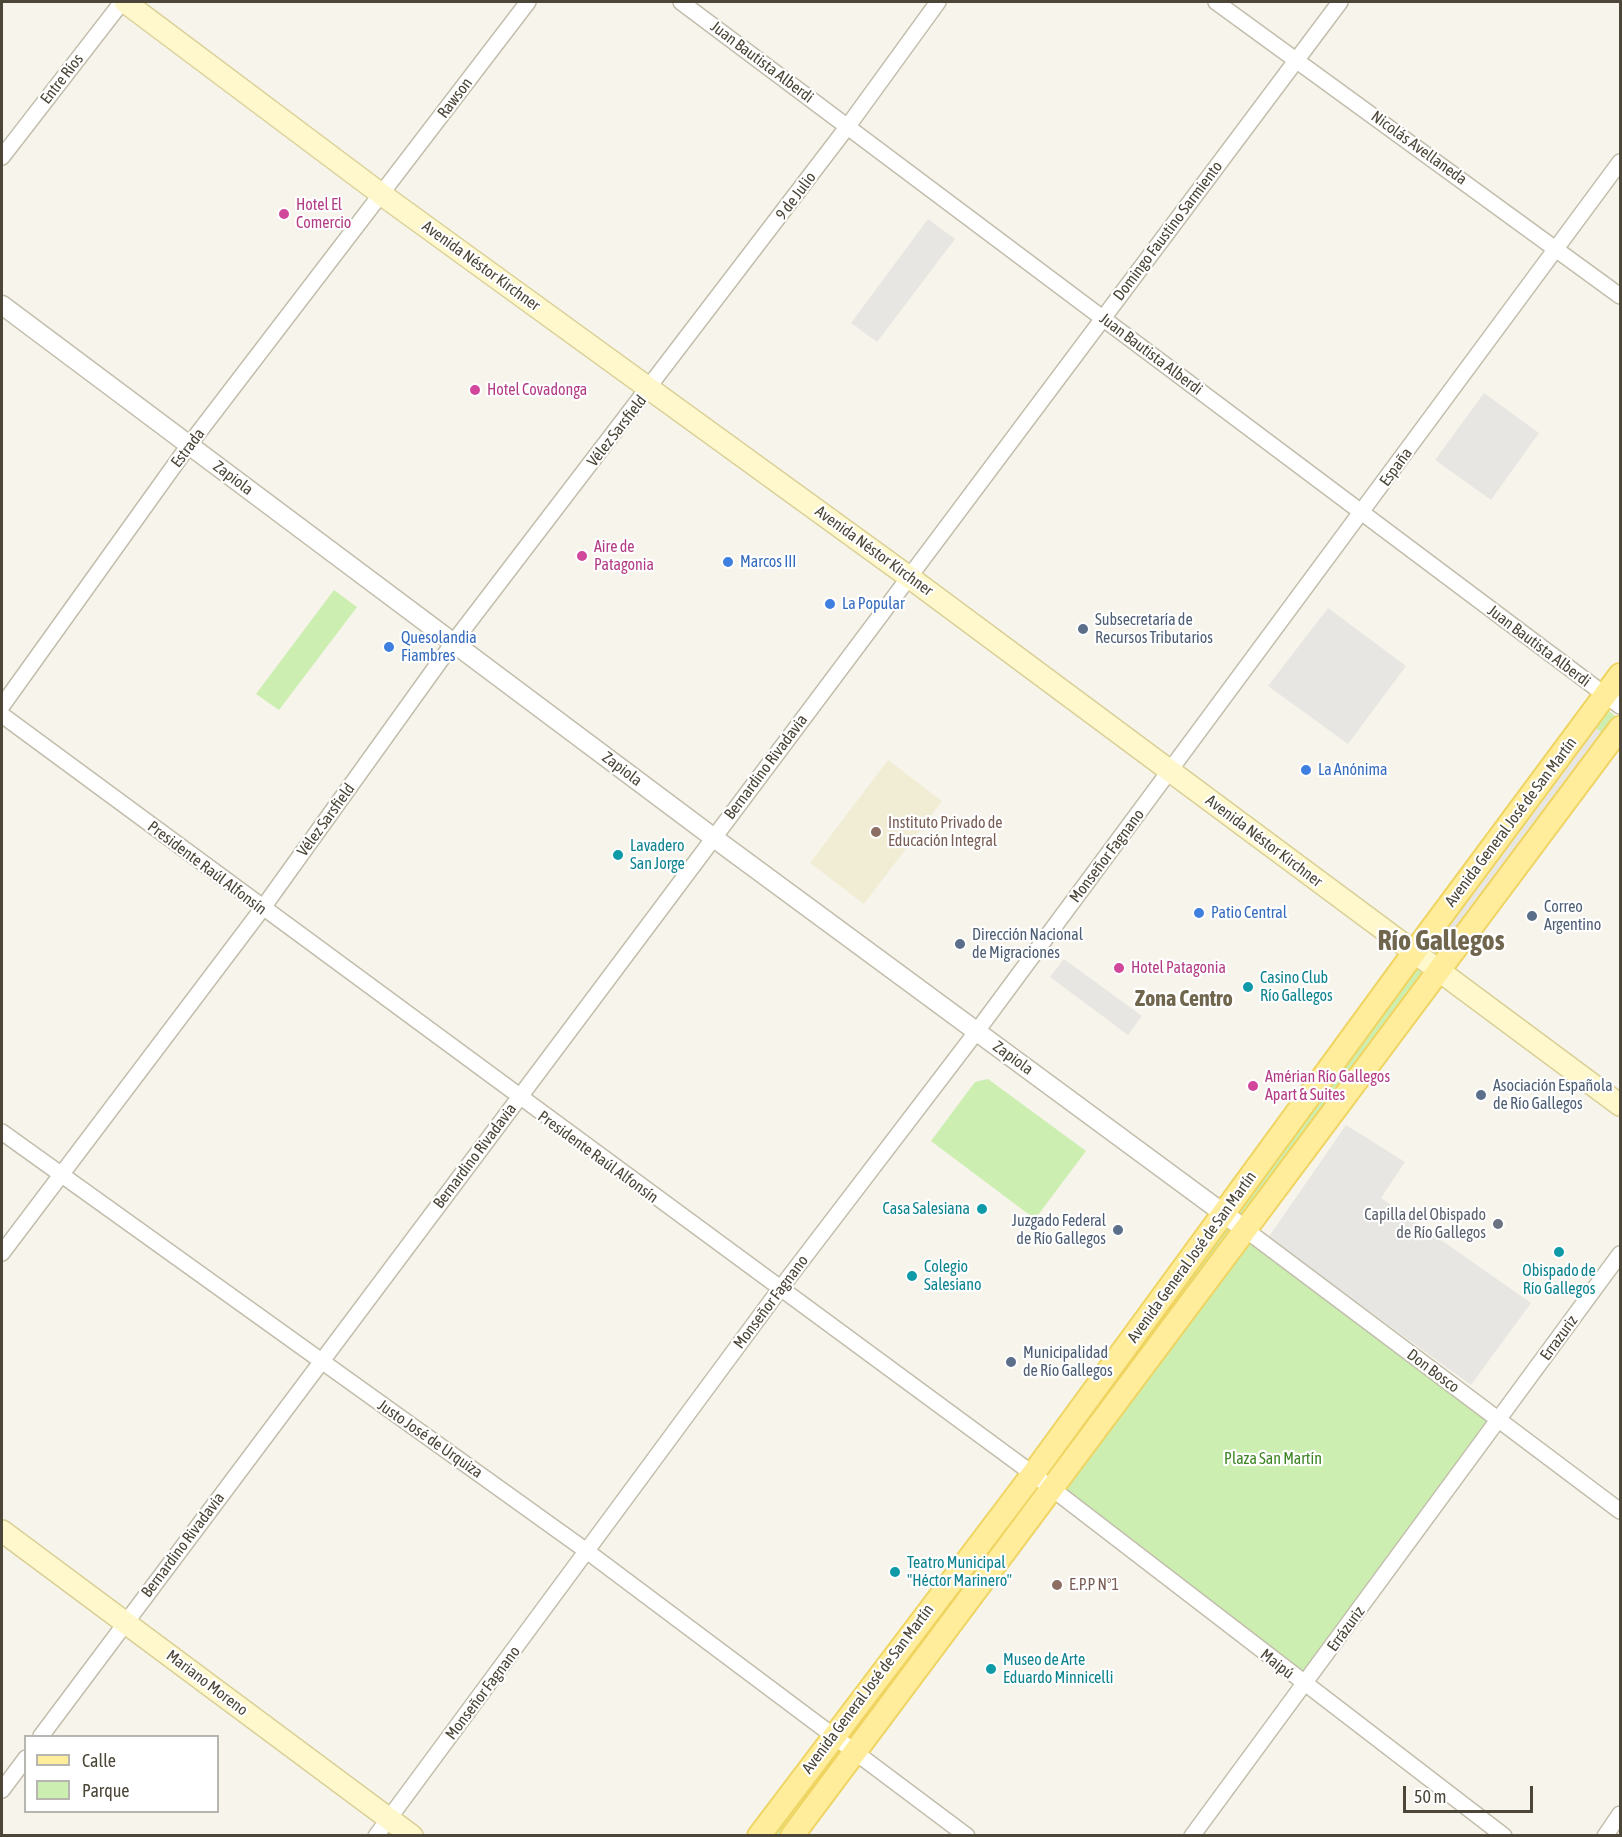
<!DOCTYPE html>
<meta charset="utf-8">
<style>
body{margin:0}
#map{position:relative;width:1622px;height:1837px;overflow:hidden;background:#f7f4eb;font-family:"Asap Condensed",sans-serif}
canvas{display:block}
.frame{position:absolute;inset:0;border:3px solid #4c4638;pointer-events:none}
.legend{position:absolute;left:24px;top:1735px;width:195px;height:78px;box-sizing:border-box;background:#fff;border:2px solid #b7b5af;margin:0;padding:8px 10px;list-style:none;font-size:18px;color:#4c4638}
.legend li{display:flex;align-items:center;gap:12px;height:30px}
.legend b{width:30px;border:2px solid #b7b5af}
.scale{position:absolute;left:1403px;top:1786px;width:130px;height:27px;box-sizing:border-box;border:3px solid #4c4638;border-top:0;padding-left:8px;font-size:18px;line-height:21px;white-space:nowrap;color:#4c4638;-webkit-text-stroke:4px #fff;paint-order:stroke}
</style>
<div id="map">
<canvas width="1622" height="1837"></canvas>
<div class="frame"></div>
<ul class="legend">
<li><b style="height:8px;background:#ffed9c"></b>Calle</li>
<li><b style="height:16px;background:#cceeb1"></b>Parque</li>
</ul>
<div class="scale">50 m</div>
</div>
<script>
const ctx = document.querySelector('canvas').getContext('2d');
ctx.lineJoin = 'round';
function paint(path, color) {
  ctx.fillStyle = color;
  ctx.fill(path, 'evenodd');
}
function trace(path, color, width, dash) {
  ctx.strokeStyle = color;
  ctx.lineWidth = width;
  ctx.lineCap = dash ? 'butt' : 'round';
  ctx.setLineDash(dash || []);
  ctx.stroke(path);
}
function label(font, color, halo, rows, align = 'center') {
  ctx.font = font + ' "Asap Condensed",sans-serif';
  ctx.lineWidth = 4.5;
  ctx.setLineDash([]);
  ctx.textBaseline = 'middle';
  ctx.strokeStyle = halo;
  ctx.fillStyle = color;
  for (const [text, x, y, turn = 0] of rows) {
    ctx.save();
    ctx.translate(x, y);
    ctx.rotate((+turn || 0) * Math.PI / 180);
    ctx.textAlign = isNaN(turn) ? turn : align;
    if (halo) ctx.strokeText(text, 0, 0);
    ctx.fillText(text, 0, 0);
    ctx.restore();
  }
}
const education = new Path2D(`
 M 888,760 L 942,801 L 864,904 L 810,863 Z`);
const green = new Path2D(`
 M 334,590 L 357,607 L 279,710 L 256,694 Z
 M 1608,710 L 1618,718 L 1605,735 L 1591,725 Z
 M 1443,923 L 1457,935 L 1437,956 L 1427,952 Z
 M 1421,966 L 1426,975 L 1246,1215 L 1240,1214 L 1237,1211 L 1412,968 Z
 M 988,1079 L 1086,1151 L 1035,1219 L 931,1141 L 975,1082 Z
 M 1225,1228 L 1233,1232 L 1051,1475 L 1047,1472 Z
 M 1246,1230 L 1498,1421 L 1305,1685 L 1052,1489 Z
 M 1035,1485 L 1042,1490 L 854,1738 L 846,1733 Z
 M 834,1746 L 842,1751 L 783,1835 L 766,1836 Z`);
const parking = new Path2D(`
 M 928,219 L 955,239 L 877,342 L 851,323 Z
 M 1484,393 L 1539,433 L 1491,500 L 1435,460 Z
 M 1328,608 L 1406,666 L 1348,744 L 1268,686 Z
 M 1591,725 L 1605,735 L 1457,935 L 1443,923 Z
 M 1064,959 L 1142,1016 L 1128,1035 L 1050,977 Z
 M 1346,1125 L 1405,1162 L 1381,1198 L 1531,1303 L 1471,1385 L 1268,1238 Z`);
const minor = new Path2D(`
 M 681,2 L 1620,706
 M 1216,2 L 1620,296
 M 2,157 L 122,2
 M 2,706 L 189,445 L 528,2
 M 2,715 L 1033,1474 L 1504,1836
 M 2,1132 L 588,1552 L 967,1836
 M 1246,1230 L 1620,1511
 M 2,1253 L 262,909 L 453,643 L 848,126 L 938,2
 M 41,1736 L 1340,2
 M 2,1790 L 26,1758
 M 376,1836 L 780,1289 L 977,1031 L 1620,162
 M 1192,1836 L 1620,1254
 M 1605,1836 L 1620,1814`);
const tertiary = new Path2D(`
 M 2,305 L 714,838 L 1246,1230`);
const secondary = new Path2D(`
 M 125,2 L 381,194 L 909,577 L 1620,1105
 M 2,1531 L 412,1836`);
const primary = new Path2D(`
 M 759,1836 L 1033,1474 L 1413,954 L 1620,675
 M 792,1836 L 1620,728`);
const markers = [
 [284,214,6,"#d1479c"],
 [475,390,6,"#d1479c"],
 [582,556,6,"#d1479c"],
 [728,562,6,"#3f7fe0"],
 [830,604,6,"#3f7fe0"],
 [1083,629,6,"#5c6f8a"],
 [389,647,6,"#3f7fe0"],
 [1306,770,6,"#3f7fe0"],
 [876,832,6,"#8d6e63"],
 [618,855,6,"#0f9aa8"],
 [1199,913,6,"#3f7fe0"],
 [1532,916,6,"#5c6f8a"],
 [960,944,6,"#5c6f8a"],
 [1119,968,6,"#d1479c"],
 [1248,987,6,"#0f9aa8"],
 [1253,1086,6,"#d1479c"],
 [1481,1095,6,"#5c6f8a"],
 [982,1209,6,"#0f9aa8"],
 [1498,1224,6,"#6b7280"],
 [1118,1230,6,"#5c6f8a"],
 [1559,1252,6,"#0f9aa8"],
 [912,1276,6,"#0f9aa8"],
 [1011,1362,6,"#5c6f8a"],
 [895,1572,6,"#0f9aa8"],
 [1057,1585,6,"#8d6e63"],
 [991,1669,6,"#0f9aa8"]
];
const streetNames = [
 ["Juan Bautista Alberdi",762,62,37],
 ["Entre Ríos",62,79,-52],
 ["Rawson",455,98,-53],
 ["Nicolás Avellaneda",1419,148,36],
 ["9 de Julio",796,196,-53],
 ["Domingo Faustino Sarmiento",1168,231,-53],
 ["Avenida Néstor Kirchner",481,266,36],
 ["Juan Bautista Alberdi",1151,354,37],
 ["Vélez Sarsfield",617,431,-52],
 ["Estrada",188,448,-53],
 ["España",1396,467,-54],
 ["Zapiola",233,478,37],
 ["Avenida Néstor Kirchner",874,551,36],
 ["Juan Bautista Alberdi",1539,646,37],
 ["Bernardino Rivadavia",766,767,-53],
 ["Zapiola",622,769,37],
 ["Vélez Sarsfield",326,820,-54],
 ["Avenida General José de San Martín",1511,822,-53],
 ["Avenida Néstor Kirchner",1264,841,37],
 ["Monseñor Fagnano",1107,856,-53],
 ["Presidente Raúl Alfonsín",207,868,37],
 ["Zapiola",1013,1058,36],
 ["Bernardino Rivadavia",475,1156,-53],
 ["Presidente Raúl Alfonsín",598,1157,36],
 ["Avenida General José de San Martín",1192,1257,-54],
 ["Monseñor Fagnano",771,1302,-53],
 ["Errazuriz",1559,1338,-54],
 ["Don Bosco",1433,1371,37],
 ["Justo José de Urquiza",430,1439,35],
 ["Bernardino Rivadavia",183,1545,-53],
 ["Errázuriz",1346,1629,-54],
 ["Maipú",1277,1664,38],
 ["Mariano Moreno",207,1683,37],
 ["Avenida General José de San Martín",868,1689,-53],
 ["Monseñor Fagnano",483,1693,-53]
];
const hotelNames = [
 ["Hotel El",296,205],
 ["Comercio",296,223],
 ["Hotel Covadonga",487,390],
 ["Aire de",594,547],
 ["Patagonia",594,565],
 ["Hotel Patagonia",1131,968],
 ["Amérian Río Gallegos",1265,1077],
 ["Apart & Suites",1265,1095]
];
const shopNames = [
 ["Marcos III",740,562],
 ["La Popular",842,604],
 ["Quesolandia",401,638],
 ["Fiambres",401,656],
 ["La Anónima",1318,770],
 ["Patio Central",1211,913]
];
const serviceNames = [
 ["Subsecretaría de",1095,620],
 ["Recursos Tributarios",1095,638],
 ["Correo",1544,907],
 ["Argentino",1544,925],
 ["Dirección Nacional",972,935],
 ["de Migraciones",972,953],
 ["Asociación Española",1493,1086],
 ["de Río Gallegos",1493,1104],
 ["Juzgado Federal",1106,1221,"right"],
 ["de Río Gallegos",1106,1239,"right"],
 ["Municipalidad",1023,1353],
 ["de Río Gallegos",1023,1371]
];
const educationNames = [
 ["Instituto Privado de",888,823],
 ["Educación Integral",888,841],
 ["E.P.P N°1",1069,1585]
];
const cultureNames = [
 ["Lavadero",630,846],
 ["San Jorge",630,864],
 ["Casino Club",1260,978],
 ["Río Gallegos",1260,996],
 ["Casa Salesiana",970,1209,"right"],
 ["Colegio",924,1267],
 ["Salesiano",924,1285],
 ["Obispado de",1559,1271,"center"],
 ["Río Gallegos",1559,1289,"center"],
 ["Teatro Municipal",907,1563],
 ["\"Héctor Marinero\"",907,1581],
 ["Museo de Arte",1003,1660],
 ["Eduardo Minnicelli",1003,1678]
];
const worshipNames = [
 ["Capilla del Obispado",1486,1215],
 ["de Río Gallegos",1486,1233]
];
const parkNames = [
 ["Plaza San Martín",1273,1459]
];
const districtNames = [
 ["Zona Centro",1184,999]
];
const townNames = [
 ["Río Gallegos",1441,941]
];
paint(education, '#f1ecd4');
paint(green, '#cceeb1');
paint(parking, '#e8e6e2');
trace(minor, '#c3beac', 18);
trace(tertiary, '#c3beac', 21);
trace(secondary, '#dad097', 24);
trace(primary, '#efd461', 26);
trace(minor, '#fff', 15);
trace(tertiary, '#fff', 18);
trace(secondary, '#fff8cd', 21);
trace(primary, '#ffed9c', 22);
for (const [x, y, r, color] of markers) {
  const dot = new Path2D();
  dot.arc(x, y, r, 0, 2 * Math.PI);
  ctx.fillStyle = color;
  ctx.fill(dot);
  trace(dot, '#fff', 2);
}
label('16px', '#4c4638', '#fff', streetNames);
label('16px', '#b23c85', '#fff', hotelNames, 'left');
label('16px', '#366cbe', '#fff', shopNames, 'left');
label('16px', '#4e5e75', '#fff', serviceNames, 'left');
label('16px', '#785e54', '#fff', educationNames, 'left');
label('16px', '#0d838f', '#fff', cultureNames, 'left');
label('16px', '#5b616d', '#fff', worshipNames, 'right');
label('16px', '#3e8524', '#fff', parkNames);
label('bold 22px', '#70664e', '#fff', districtNames);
label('bold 28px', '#70664e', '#fff', townNames);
</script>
